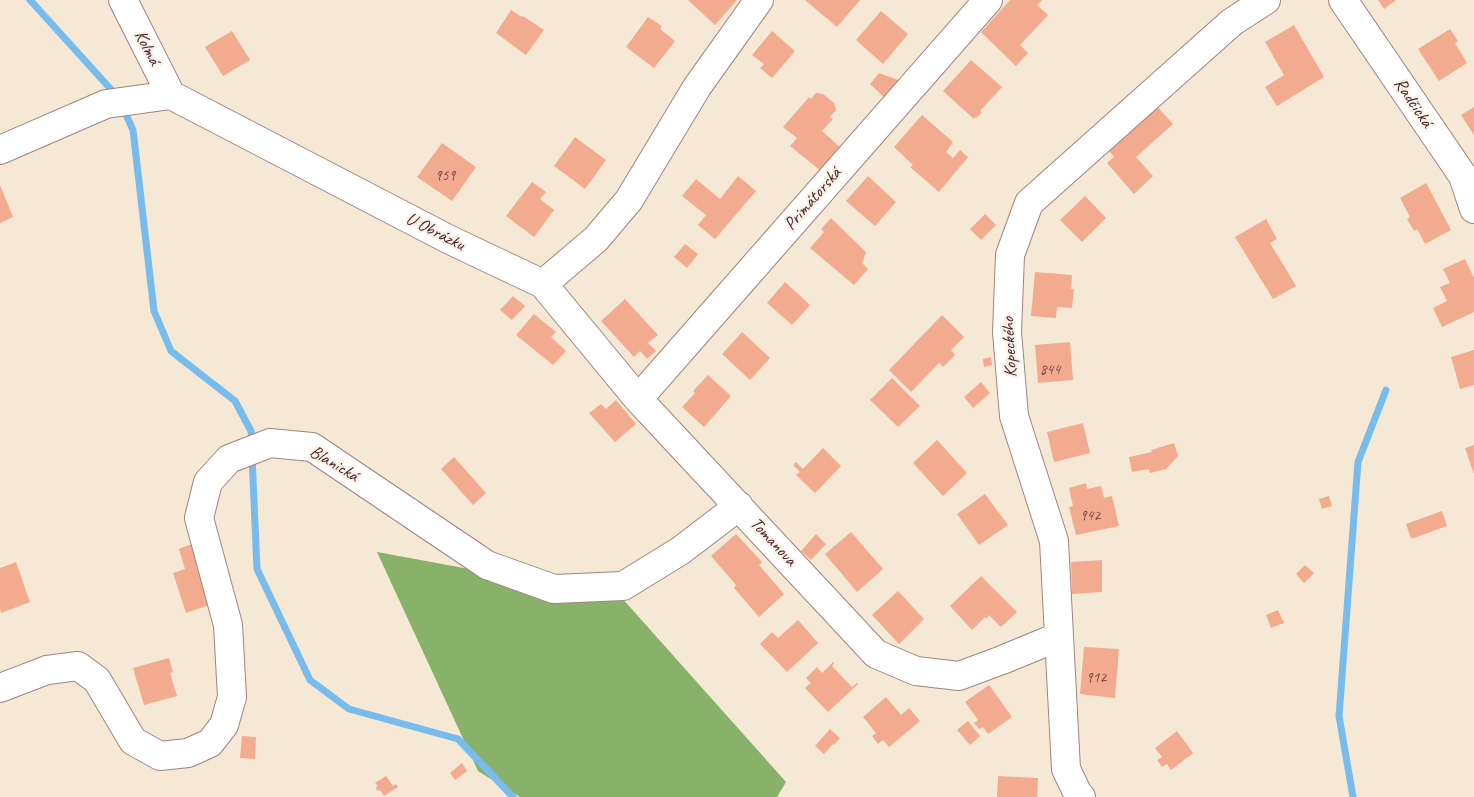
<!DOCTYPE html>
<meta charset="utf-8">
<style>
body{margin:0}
canvas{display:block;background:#f5e9d5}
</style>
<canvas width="1474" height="797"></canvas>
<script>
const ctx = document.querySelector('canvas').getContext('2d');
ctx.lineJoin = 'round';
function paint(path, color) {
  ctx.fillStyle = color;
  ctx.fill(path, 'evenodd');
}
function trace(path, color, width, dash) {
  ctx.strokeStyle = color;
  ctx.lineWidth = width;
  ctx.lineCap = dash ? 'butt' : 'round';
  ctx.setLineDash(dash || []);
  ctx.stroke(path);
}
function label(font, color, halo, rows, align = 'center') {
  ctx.font = font + ' Caveat,sans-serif';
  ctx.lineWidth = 5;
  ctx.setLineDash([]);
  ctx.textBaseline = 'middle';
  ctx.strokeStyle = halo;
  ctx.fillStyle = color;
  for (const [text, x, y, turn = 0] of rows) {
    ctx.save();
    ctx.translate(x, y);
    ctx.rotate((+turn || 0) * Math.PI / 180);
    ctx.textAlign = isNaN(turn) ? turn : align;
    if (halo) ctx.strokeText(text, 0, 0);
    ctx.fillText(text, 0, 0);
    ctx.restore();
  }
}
const forest = new Path2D(`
 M 377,552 L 621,597 L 786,782 L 777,797 L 520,797 L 478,771 Z`);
const stream = new Path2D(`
 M 30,0 L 117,96
 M 123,108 L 133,130 L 154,311 L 171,351 L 235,401 L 251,431 L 252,445
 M 252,456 L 257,569 L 310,680 L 349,709 L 458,739 L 513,797
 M 1353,797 L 1339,716 L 1358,462 L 1386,390`);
const building = new Path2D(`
 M 688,0 L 737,0 L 715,25 Z
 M 805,0 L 860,0 L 837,27 Z
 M 1010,0 L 1042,0 L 1037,5 L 1048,15 L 1020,45 L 1028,53 L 1016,66 L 981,32 Z
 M 1378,0 L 1396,0 L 1384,9 Z
 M 511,10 L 522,17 L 523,16 L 544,30 L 526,55 L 496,33 Z
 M 881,11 L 908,34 L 883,64 L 856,40 Z
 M 648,17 L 662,26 L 660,29 L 675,41 L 654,68 L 626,47 Z
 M 1294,25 L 1324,77 L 1277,106 L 1265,87 L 1284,75 L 1265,42 Z
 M 1450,29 L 1458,41 L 1455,43 L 1467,63 L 1439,81 L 1418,49 Z
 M 232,31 L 250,60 L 223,76 L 205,47 Z
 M 772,31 L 795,51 L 772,78 L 760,68 L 764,64 L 752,55 Z
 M 971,60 L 1002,87 L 980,111 L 982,112 L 976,118 L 975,117 L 974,119 L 943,91 Z
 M 879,73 L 904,82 L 888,101 L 870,84 Z
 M 816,93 L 823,94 L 834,103 L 836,110 L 830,117 L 833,119 L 822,131 L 841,148 L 821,171 L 790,146 L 797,138 L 783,127 L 809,97 L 811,99 Z
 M 1155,104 L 1173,124 L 1136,157 L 1153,176 L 1134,194 L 1107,163 L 1114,157 L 1105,147 Z
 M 1474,107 L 1474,135 L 1461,115 Z
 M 922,115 L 953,142 L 946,152 L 953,158 L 960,150 L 968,157 L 939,192 L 910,167 L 913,165 L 894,147 Z
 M 575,137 L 606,160 L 585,189 L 554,166 Z
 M 442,143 L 476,167 L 452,201 L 417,177 Z
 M 738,176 L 756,191 L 715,239 L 698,225 L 706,215 L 682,196 L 696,179 L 720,199 Z
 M 868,176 L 896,202 L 875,226 L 846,201 Z
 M 532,182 L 546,192 L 540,199 L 554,210 L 534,237 L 506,216 Z
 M 1426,183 L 1451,230 L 1425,244 L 1417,229 L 1414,231 L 1407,219 L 1410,217 L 1400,198 Z
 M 0,185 L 13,217 L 0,223 Z
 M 1085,196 L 1106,218 L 1082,242 L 1060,220 Z
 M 985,214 L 996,225 L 981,240 L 970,229 Z
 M 831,218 L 866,252 L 862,263 L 868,269 L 854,285 L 810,248 L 824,232 L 821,229 Z
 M 1266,219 L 1277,239 L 1270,243 L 1296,286 L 1273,299 L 1235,237 Z
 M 685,244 L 698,254 L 687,268 L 674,257 Z
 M 1465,259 L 1474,278 L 1474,312 L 1442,327 L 1433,308 L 1447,301 L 1440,287 L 1450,283 L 1443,269 Z
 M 1035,272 L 1072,275 L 1071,289 L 1074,289 L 1072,308 L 1057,307 L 1056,318 L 1031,316 Z
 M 785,282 L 810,305 L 792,325 L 767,303 Z
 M 513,296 L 525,306 L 512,320 L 500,310 Z
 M 625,299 L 658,335 L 648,343 L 656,351 L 647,359 L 640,351 L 634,357 L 601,321 Z
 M 534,314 L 556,332 L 551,337 L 566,351 L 553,365 L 516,335 Z
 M 942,315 L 964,337 L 951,350 L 955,355 L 943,367 L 939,363 L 911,392 L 889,370 Z
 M 742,332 L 770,358 L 750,380 L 722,354 Z
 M 1070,342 L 1073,380 L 1038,383 L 1035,345 Z
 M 1474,350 L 1474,385 L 1460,389 L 1451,357 Z
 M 991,357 L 992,365 L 984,367 L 983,359 Z
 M 708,375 L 731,396 L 704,427 L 682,407 L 695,393 L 693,391 Z
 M 892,378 L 920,406 L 898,427 L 870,400 Z
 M 981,382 L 990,393 L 973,408 L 964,397 Z
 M 616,400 L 636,424 L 615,442 L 589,413 L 601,404 L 606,409 Z
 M 1083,423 L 1090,453 L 1054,462 L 1047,432 Z
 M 937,440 L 967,473 L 943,496 L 913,463 Z
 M 1174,443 L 1178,456 L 1166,469 L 1150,473 L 1149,469 L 1132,472 L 1129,457 L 1152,452 L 1151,450 Z
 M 1474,445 L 1474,474 L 1465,448 Z
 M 823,448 L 841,466 L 815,493 L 796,475 L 800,472 L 793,465 L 796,462 L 803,469 Z
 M 454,457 L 486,493 L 473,505 L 441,469 Z
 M 1086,483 L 1087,489 L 1101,486 L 1104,498 L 1112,496 L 1119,526 L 1076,535 L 1069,507 L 1073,506 L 1069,488 Z
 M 985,494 L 1008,525 L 979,545 L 957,514 Z
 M 1329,496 L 1332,506 L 1322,509 L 1319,499 Z
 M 1442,511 L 1447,526 L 1411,539 L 1406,524 Z
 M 851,532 L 883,569 L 857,592 L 825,554 Z
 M 736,534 L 762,562 L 759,565 L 784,594 L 759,617 L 734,588 L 736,585 L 711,556 Z
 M 816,534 L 826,544 L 811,560 L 801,551 Z
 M 199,541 L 217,602 L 186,613 L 173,573 L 185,569 L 179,549 Z
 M 1102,560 L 1102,592 L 1072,594 L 1071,562 Z
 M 16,562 L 30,602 L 1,613 L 0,609 L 0,568 Z
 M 1305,565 L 1314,573 L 1304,583 L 1296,574 Z
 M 981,576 L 1017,612 L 1001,627 L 989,615 L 987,619 L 985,617 L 972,630 L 950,606 Z
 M 898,591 L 924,619 L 899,644 L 872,615 Z
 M 1278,610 L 1284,623 L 1271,628 L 1266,615 Z
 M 798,620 L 818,643 L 787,672 L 760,644 L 772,632 L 778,638 Z
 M 1084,647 L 1119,649 L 1115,698 L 1080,694 Z
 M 169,658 L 173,672 L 170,673 L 177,696 L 144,705 L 133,668 Z
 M 833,662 L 834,663 L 832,666 L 852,687 L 857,683 L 858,684 L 828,712 L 805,688 L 811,683 L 806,678 L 817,667 L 822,673 Z
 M 989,685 L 1012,717 L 988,734 L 983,727 L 979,729 L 974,723 L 978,720 L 965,702 Z
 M 886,697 L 901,715 L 909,708 L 920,721 L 889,747 L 883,740 L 878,744 L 872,736 L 876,733 L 863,717 Z
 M 968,721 L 980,736 L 970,745 L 957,730 Z
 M 830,729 L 840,738 L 834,745 L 833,744 L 824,754 L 815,746 Z
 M 1177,731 L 1193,753 L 1171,770 L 1167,764 L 1162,767 L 1157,760 L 1162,757 L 1155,748 Z
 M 242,736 L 256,737 L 255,759 L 240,758 Z
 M 462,763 L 467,771 L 455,780 L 450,773 Z
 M 386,776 L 393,786 L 396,784 L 398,787 L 384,796 L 380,790 L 377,791 L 376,787 L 378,786 L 375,783 Z
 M 998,776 L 1038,778 L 1037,797 L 997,797 Z`);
const minor = new Path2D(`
 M 123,0 L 171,95
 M 1343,0 L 1463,176 L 1474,209
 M 0,150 L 106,104 L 171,95 L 450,240 L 543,284 L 638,399 L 876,654 L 916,671 L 959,676 L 1002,660 L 1058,637
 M 543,284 L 596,239 L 629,200 L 697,87 L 759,0
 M 638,399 L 988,0
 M 0,688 L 47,670 L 78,666 L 97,680 L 133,741 L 160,756 L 188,753 L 210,743 L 224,725 L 232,697 L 228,625 L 199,518 L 208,482 L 229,459 L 270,443 L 312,447 L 487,565 L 554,589 L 623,586 L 680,551 L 739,506
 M 1081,797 L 1077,792 L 1066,769 L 1054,541 L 1014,416 L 1007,332 L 1010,255 L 1029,203 L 1232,22 L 1266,0`);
const numberNames = [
 ["959",445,176],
 ["844",1050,370],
 ["942",1090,516],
 ["912",1096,678]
];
const streetNames = [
 ["Kolmá",147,48,63],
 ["Radčická",1413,103,56],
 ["Primátorská",813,199,-49],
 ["U Obrázku",435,232,27],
 ["Kopeckého",1010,347,-93],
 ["Blanická",334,464,31],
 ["Tomanova",773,542,47]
];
paint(forest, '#88b26a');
trace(stream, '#78bbed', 7);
paint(building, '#f2ab8f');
trace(minor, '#a08480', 30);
trace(minor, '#fff', 28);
label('15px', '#744244', null, numberNames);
label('18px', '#4a1f2b', '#f7f3e8', streetNames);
</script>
